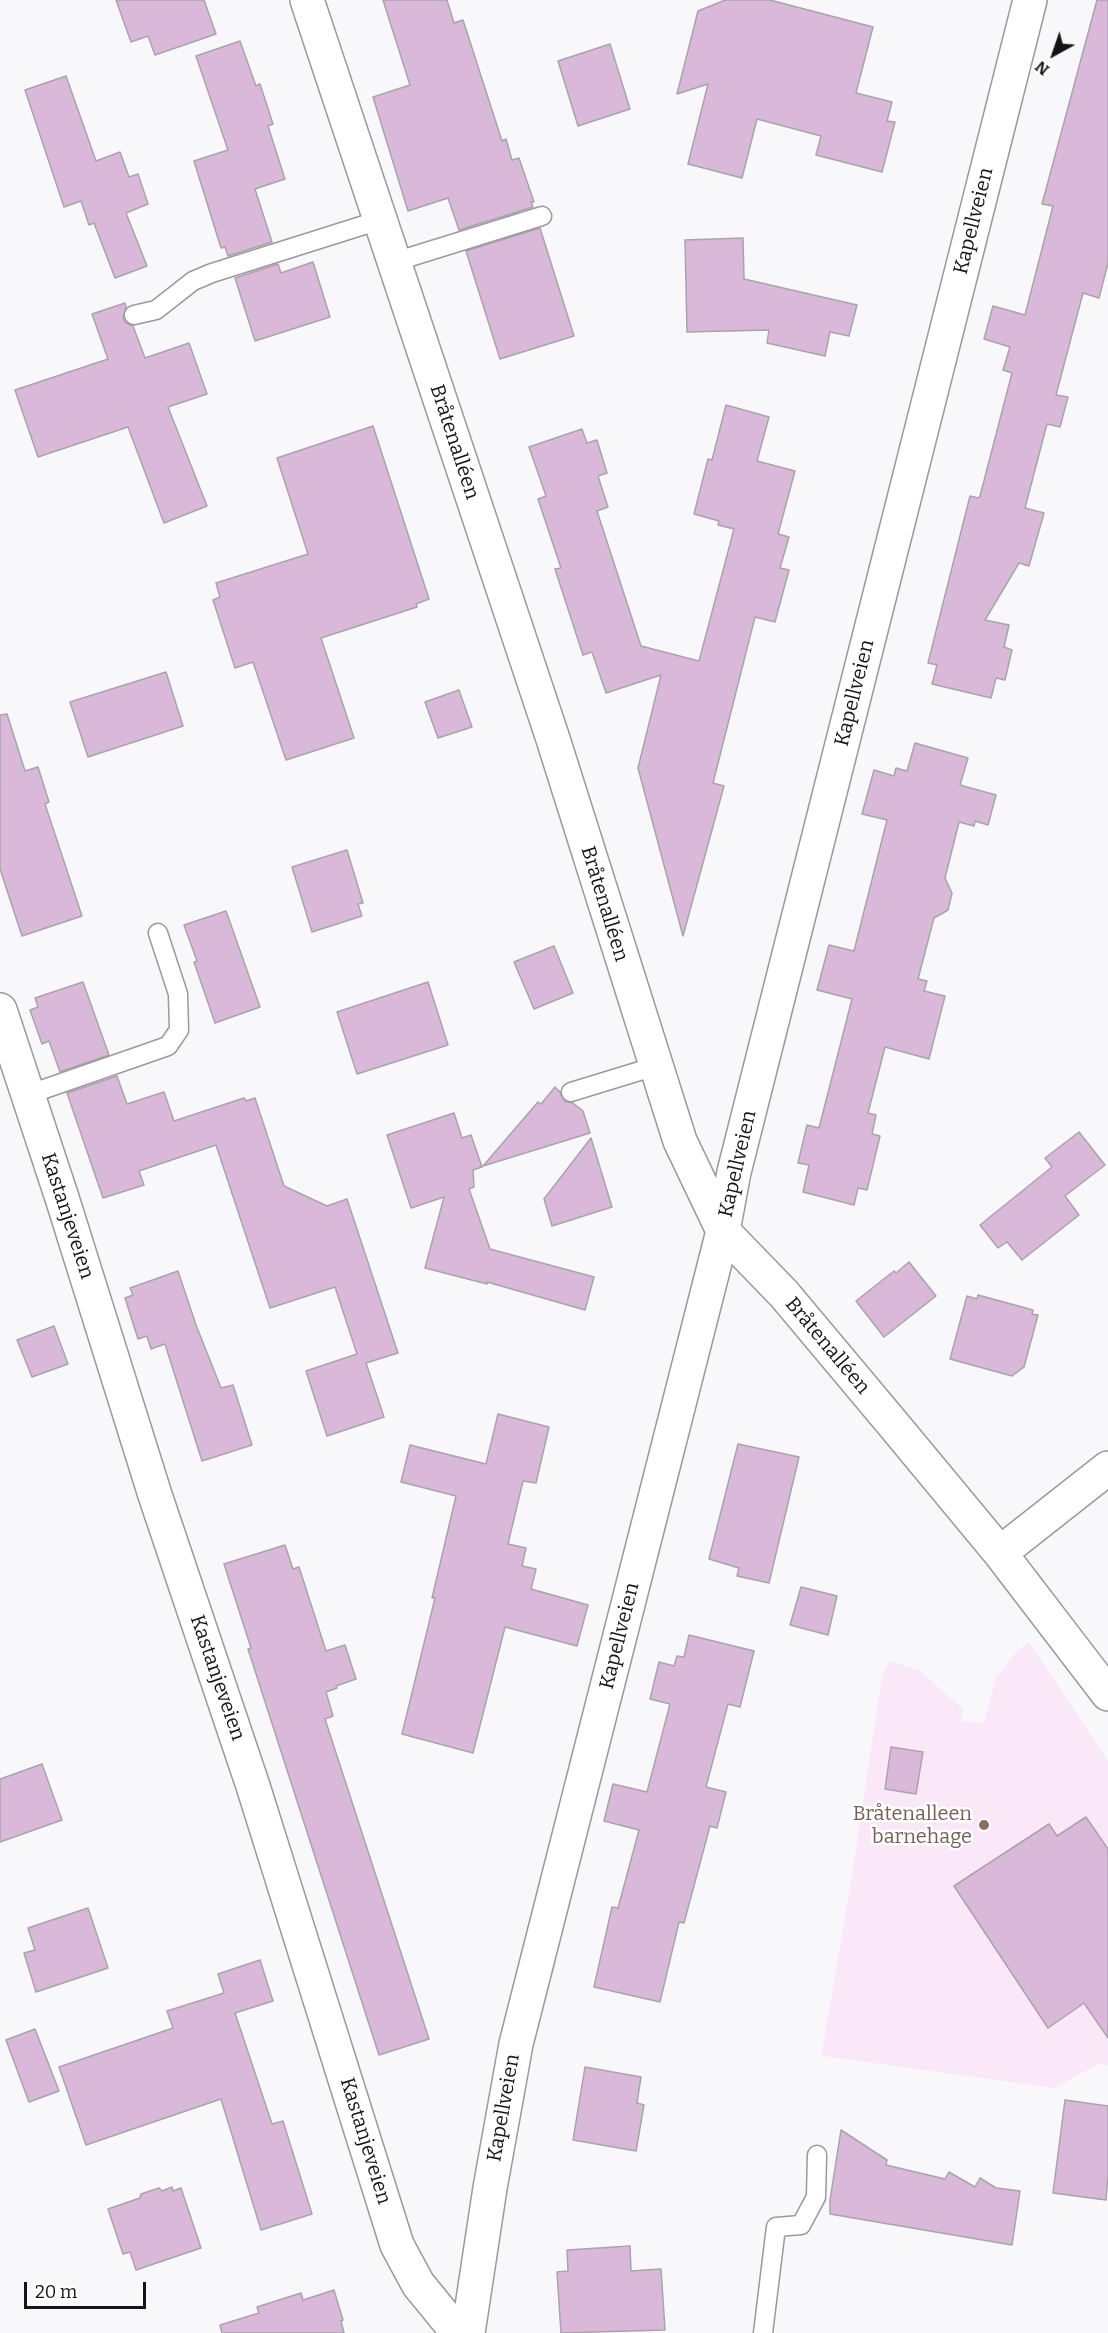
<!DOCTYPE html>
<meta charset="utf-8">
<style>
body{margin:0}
#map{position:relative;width:1108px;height:2333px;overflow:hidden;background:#f8f7fa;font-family:Bitter,serif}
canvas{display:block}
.north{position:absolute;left:1024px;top:24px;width:60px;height:60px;-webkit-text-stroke:4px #fff;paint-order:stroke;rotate:220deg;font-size:16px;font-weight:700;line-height:24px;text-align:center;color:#151516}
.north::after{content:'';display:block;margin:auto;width:21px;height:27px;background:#151516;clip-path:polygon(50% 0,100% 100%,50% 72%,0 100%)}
.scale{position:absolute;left:24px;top:2282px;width:122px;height:27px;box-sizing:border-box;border:3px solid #151516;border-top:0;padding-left:8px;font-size:18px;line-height:21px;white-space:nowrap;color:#151516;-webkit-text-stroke:4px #fff;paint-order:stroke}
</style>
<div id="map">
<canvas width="1108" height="2333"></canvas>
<div class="north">N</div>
<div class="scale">20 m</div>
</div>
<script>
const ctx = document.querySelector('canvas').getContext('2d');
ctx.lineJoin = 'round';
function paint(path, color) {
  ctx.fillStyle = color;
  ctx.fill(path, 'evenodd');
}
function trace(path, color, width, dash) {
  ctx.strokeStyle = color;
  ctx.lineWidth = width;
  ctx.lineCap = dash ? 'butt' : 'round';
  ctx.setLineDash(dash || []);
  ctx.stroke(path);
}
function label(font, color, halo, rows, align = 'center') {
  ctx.font = font + ' Bitter,serif';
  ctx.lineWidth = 5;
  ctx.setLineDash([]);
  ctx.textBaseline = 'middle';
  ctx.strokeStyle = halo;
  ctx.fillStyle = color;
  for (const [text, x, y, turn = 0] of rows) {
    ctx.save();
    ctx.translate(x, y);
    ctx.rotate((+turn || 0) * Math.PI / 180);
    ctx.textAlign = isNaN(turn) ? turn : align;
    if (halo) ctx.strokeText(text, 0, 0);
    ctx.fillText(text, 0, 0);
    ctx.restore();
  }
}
const education = new Path2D(`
 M 1029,1642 L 1108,1761 L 1108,2065 L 1098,2064 L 1055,2088 L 823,2056 L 822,2052 L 850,1888 L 882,1676 L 890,1661 L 920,1671 L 963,1709 L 961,1721 L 984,1723 L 996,1678 L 1017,1651 Z`);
const building = new Path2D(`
 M 116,0 L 204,0 L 216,34 L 155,55 L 148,36 L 131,42 Z
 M 383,0 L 447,0 L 454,23 L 463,20 L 502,141 L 506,139 L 512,160 L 519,158 L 534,202 L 531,202 L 533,207 L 459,230 L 448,198 L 408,211 L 373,97 L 410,85 Z
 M 725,0 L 770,0 L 873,27 L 856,93 L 892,102 L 887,121 L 895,122 L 882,172 L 816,155 L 821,136 L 757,119 L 742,178 L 688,164 L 708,84 L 677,94 L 698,11 Z
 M 1097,0 L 1108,0 L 1108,263 L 1099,298 L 1083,293 L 1056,395 L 1068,397 L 1060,427 L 1047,424 L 1025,508 L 1044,513 L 1029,566 L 1019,563 L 985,620 L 1009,625 L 1004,647 L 1012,650 L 1005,680 L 996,678 L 991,698 L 932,684 L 937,665 L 928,663 L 970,496 L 978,498 L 980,496 L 1012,373 L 1003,370 L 1010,347 L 984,339 L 993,306 L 1025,315 L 1053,206 L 1042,204 Z
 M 240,41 L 256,86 L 260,84 L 273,124 L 268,126 L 285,179 L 255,189 L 272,242 L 228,256 L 225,247 L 221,248 L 194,161 L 228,150 L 196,56 Z
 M 610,44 L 630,109 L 578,126 L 558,61 Z
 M 66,76 L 96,161 L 120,152 L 129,177 L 138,174 L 148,204 L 126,213 L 147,266 L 115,278 L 94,223 L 89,225 L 81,201 L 64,207 L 25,90 Z
 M 540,228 L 574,336 L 500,359 L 466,251 Z
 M 743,238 L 744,279 L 857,305 L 849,336 L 830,332 L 825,356 L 767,343 L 769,330 L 687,332 L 685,240 Z
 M 313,262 L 330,317 L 255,341 L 235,278 L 278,264 L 281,273 Z
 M 125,303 L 126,307 L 123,318 L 126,323 L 133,326 L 145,358 L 189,343 L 207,394 L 168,407 L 207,506 L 164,523 L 128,427 L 38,457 L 15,390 L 108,359 L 92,314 Z
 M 726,405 L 769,417 L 757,461 L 795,471 L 778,534 L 789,537 L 780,568 L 789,570 L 775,622 L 755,617 L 713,783 L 724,786 L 683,936 L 638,768 L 661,675 L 606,693 L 592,652 L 583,655 L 555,569 L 561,568 L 538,499 L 546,496 L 529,447 L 582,429 L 587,443 L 597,440 L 607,473 L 598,476 L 608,507 L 597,511 L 641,646 L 699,661 L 734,529 L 718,525 L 719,521 L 694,514 L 708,459 L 712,460 Z
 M 373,426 L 429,599 L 416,604 L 417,607 L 321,638 L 354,738 L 286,760 L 253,662 L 235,668 L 213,600 L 220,597 L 216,583 L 308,554 L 277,458 Z
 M 166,672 L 183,726 L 88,757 L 70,702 Z
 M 459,690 L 472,727 L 438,738 L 425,702 Z
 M 7,714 L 25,771 L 38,767 L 49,802 L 45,804 L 82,916 L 22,936 L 0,869 L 0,715 Z
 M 915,743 L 968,758 L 960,785 L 996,795 L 988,825 L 975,821 L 974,826 L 959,822 L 945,878 L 952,893 L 948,910 L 934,918 L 918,979 L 927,981 L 924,991 L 945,996 L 929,1059 L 885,1047 L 868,1113 L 876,1115 L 872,1134 L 880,1136 L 867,1190 L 858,1188 L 854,1205 L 803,1192 L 809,1165 L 798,1163 L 807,1125 L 819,1128 L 852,999 L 817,990 L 829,945 L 854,951 L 887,820 L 862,814 L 874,770 L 894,776 L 896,768 L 907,771 Z
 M 347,850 L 363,903 L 358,904 L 362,916 L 312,932 L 292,867 Z
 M 226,911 L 260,1007 L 215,1023 L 194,962 L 197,961 L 184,925 Z
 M 554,946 L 573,993 L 534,1009 L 514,962 Z
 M 83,982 L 109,1055 L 60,1072 L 49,1041 L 42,1044 L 30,1010 L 38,1007 L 35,998 Z
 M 428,982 L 448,1045 L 357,1074 L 337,1012 Z
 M 117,1076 L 127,1104 L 164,1092 L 174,1121 L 244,1098 L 246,1101 L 255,1098 L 284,1186 L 327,1206 L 347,1199 L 398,1353 L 366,1363 L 384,1417 L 327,1436 L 306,1371 L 357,1354 L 335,1287 L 270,1308 L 216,1145 L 139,1171 L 144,1185 L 103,1198 L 67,1093 Z
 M 555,1087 L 560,1092 L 564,1101 L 573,1103 L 583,1111 L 590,1133 L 483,1166 L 538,1102 L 541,1104 Z
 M 454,1113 L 462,1138 L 471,1135 L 482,1167 L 473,1170 L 474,1187 L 469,1189 L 490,1249 L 594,1277 L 585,1310 L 487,1282 L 487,1284 L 425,1268 L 444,1197 L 411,1208 L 387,1135 Z
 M 1079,1132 L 1105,1165 L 1065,1196 L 1079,1215 L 1022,1260 L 1007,1242 L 998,1248 L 980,1225 L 1052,1167 L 1045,1158 Z
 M 591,1138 L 612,1207 L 552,1226 L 544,1199 Z
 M 909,1262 L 936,1296 L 884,1337 L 856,1301 L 894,1271 L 896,1273 Z
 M 178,1271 L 196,1325 L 221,1388 L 233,1385 L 252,1445 L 202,1461 L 165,1344 L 151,1349 L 147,1336 L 138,1339 L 125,1298 L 133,1295 L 130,1288 Z
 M 978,1295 L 1033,1310 L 1032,1314 L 1038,1315 L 1024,1367 L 1012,1376 L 950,1359 L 967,1296 L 977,1299 Z
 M 54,1326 L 68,1364 L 32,1377 L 17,1340 Z
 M 498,1414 L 549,1427 L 536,1483 L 523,1481 L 508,1544 L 526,1548 L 522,1566 L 536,1569 L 531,1589 L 588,1605 L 577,1646 L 505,1627 L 473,1753 L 402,1734 L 435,1598 L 432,1598 L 456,1496 L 401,1482 L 410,1445 L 486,1464 Z
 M 738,1444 L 799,1457 L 769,1583 L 737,1576 L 739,1568 L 709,1559 Z
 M 285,1545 L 293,1569 L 299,1567 L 326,1651 L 345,1645 L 356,1679 L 336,1686 L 337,1688 L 326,1692 L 333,1716 L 325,1719 L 429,2039 L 379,2055 L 248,1649 L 251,1648 L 224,1564 Z
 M 801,1587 L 837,1596 L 828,1635 L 790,1625 Z
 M 689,1635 L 754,1651 L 740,1707 L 728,1704 L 706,1787 L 726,1792 L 717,1828 L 710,1826 L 684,1923 L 679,1922 L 660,2002 L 594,1987 L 612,1907 L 618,1908 L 639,1830 L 604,1821 L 613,1784 L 647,1792 L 670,1704 L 650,1699 L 659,1662 L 674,1666 L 677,1656 L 684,1657 Z
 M 891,1747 L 923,1752 L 916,1794 L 885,1789 Z
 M 42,1764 L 62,1820 L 0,1842 L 0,1779 Z
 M 1086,1817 L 1108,1849 L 1108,2038 L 1084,2003 L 1048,2028 L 954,1886 L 1049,1824 L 1057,1836 Z
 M 88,1908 L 108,1968 L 36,1992 L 24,1953 L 35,1950 L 28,1928 Z
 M 260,1960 L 273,2001 L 235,2013 L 272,2124 L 283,2121 L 312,2214 L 261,2230 L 221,2099 L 86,2145 L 59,2067 L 173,2028 L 167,2011 L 224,1993 L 218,1974 Z
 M 35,2029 L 59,2091 L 29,2102 L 6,2040 Z
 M 585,2067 L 641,2077 L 637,2103 L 644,2105 L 636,2151 L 573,2140 Z
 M 1065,2100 L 1108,2106 L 1108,2175 L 1106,2200 L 1053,2193 Z
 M 841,2130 L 887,2160 L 886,2165 L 945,2179 L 949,2172 L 975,2187 L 980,2178 L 996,2188 L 1020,2191 L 1012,2245 L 830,2214 L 830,2200 Z
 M 172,2187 L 173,2191 L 181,2188 L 201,2248 L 136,2270 L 130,2252 L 123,2254 L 108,2209 L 140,2198 L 141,2194 L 159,2188 L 162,2191 Z
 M 630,2246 L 631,2271 L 661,2269 L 665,2330 L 561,2333 L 557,2272 L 568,2271 L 567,2250 Z
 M 334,2290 L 343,2320 L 341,2321 L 344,2333 L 222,2333 L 220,2325 L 259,2313 L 257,2307 L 301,2293 L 303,2300 Z`);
const service = new Path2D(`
 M 394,262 L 542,216
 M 134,315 L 156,310 L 193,281 L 212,273 L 380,220
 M 571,1092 L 656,1066
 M 27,1095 L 168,1046 L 179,1030 L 178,994 L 158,933
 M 763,2333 L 776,2227 L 801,2225 L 816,2197 L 817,2155`);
const minor = new Path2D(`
 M 307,0 L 553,739 L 680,1141 L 723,1231 L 784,1294 L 893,1424 L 1000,1553 L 1108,1694
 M 0,1010 L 63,1201 L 155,1495 L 253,1786 L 397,2245 L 418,2284 L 458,2333
 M 1000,1553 L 1108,1468
 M 468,2333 L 490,2188 L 516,2044 L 723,1231 L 734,1172 L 1030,0`);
const markers = [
 [984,1825,6,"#8d6e63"]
];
const streetNames = [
 ["Kapellveien",974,221,-76],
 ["Bråtenalléen",454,442,72],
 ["Kapellveien",855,693,-76],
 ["Bråtenalléen",604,904,73],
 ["Kapellveien",738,1164,-77],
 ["Kastanjeveien",67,1216,72],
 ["Bråtenalléen",827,1346,50],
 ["Kapellveien",620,1636,-76],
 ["Kastanjeveien",217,1678,71],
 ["Kapellveien",504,2108,-80],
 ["Kastanjeveien",365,2141,73]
];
const educationNames = [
 ["Bråtenalleen",972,1814],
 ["barnehage",972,1837]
];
paint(education, '#fae7f7');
paint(building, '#dab8da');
trace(building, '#a7a5a7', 1.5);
trace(service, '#9a999c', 21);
trace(minor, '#9a999c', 36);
trace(service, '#fff', 18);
trace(minor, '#fff', 33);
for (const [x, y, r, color] of markers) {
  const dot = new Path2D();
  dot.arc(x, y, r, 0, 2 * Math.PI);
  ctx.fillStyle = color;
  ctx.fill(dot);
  trace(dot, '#fff', 2);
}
label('20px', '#151516', '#fff', streetNames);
label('20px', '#785e54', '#fff', educationNames, 'right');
</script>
